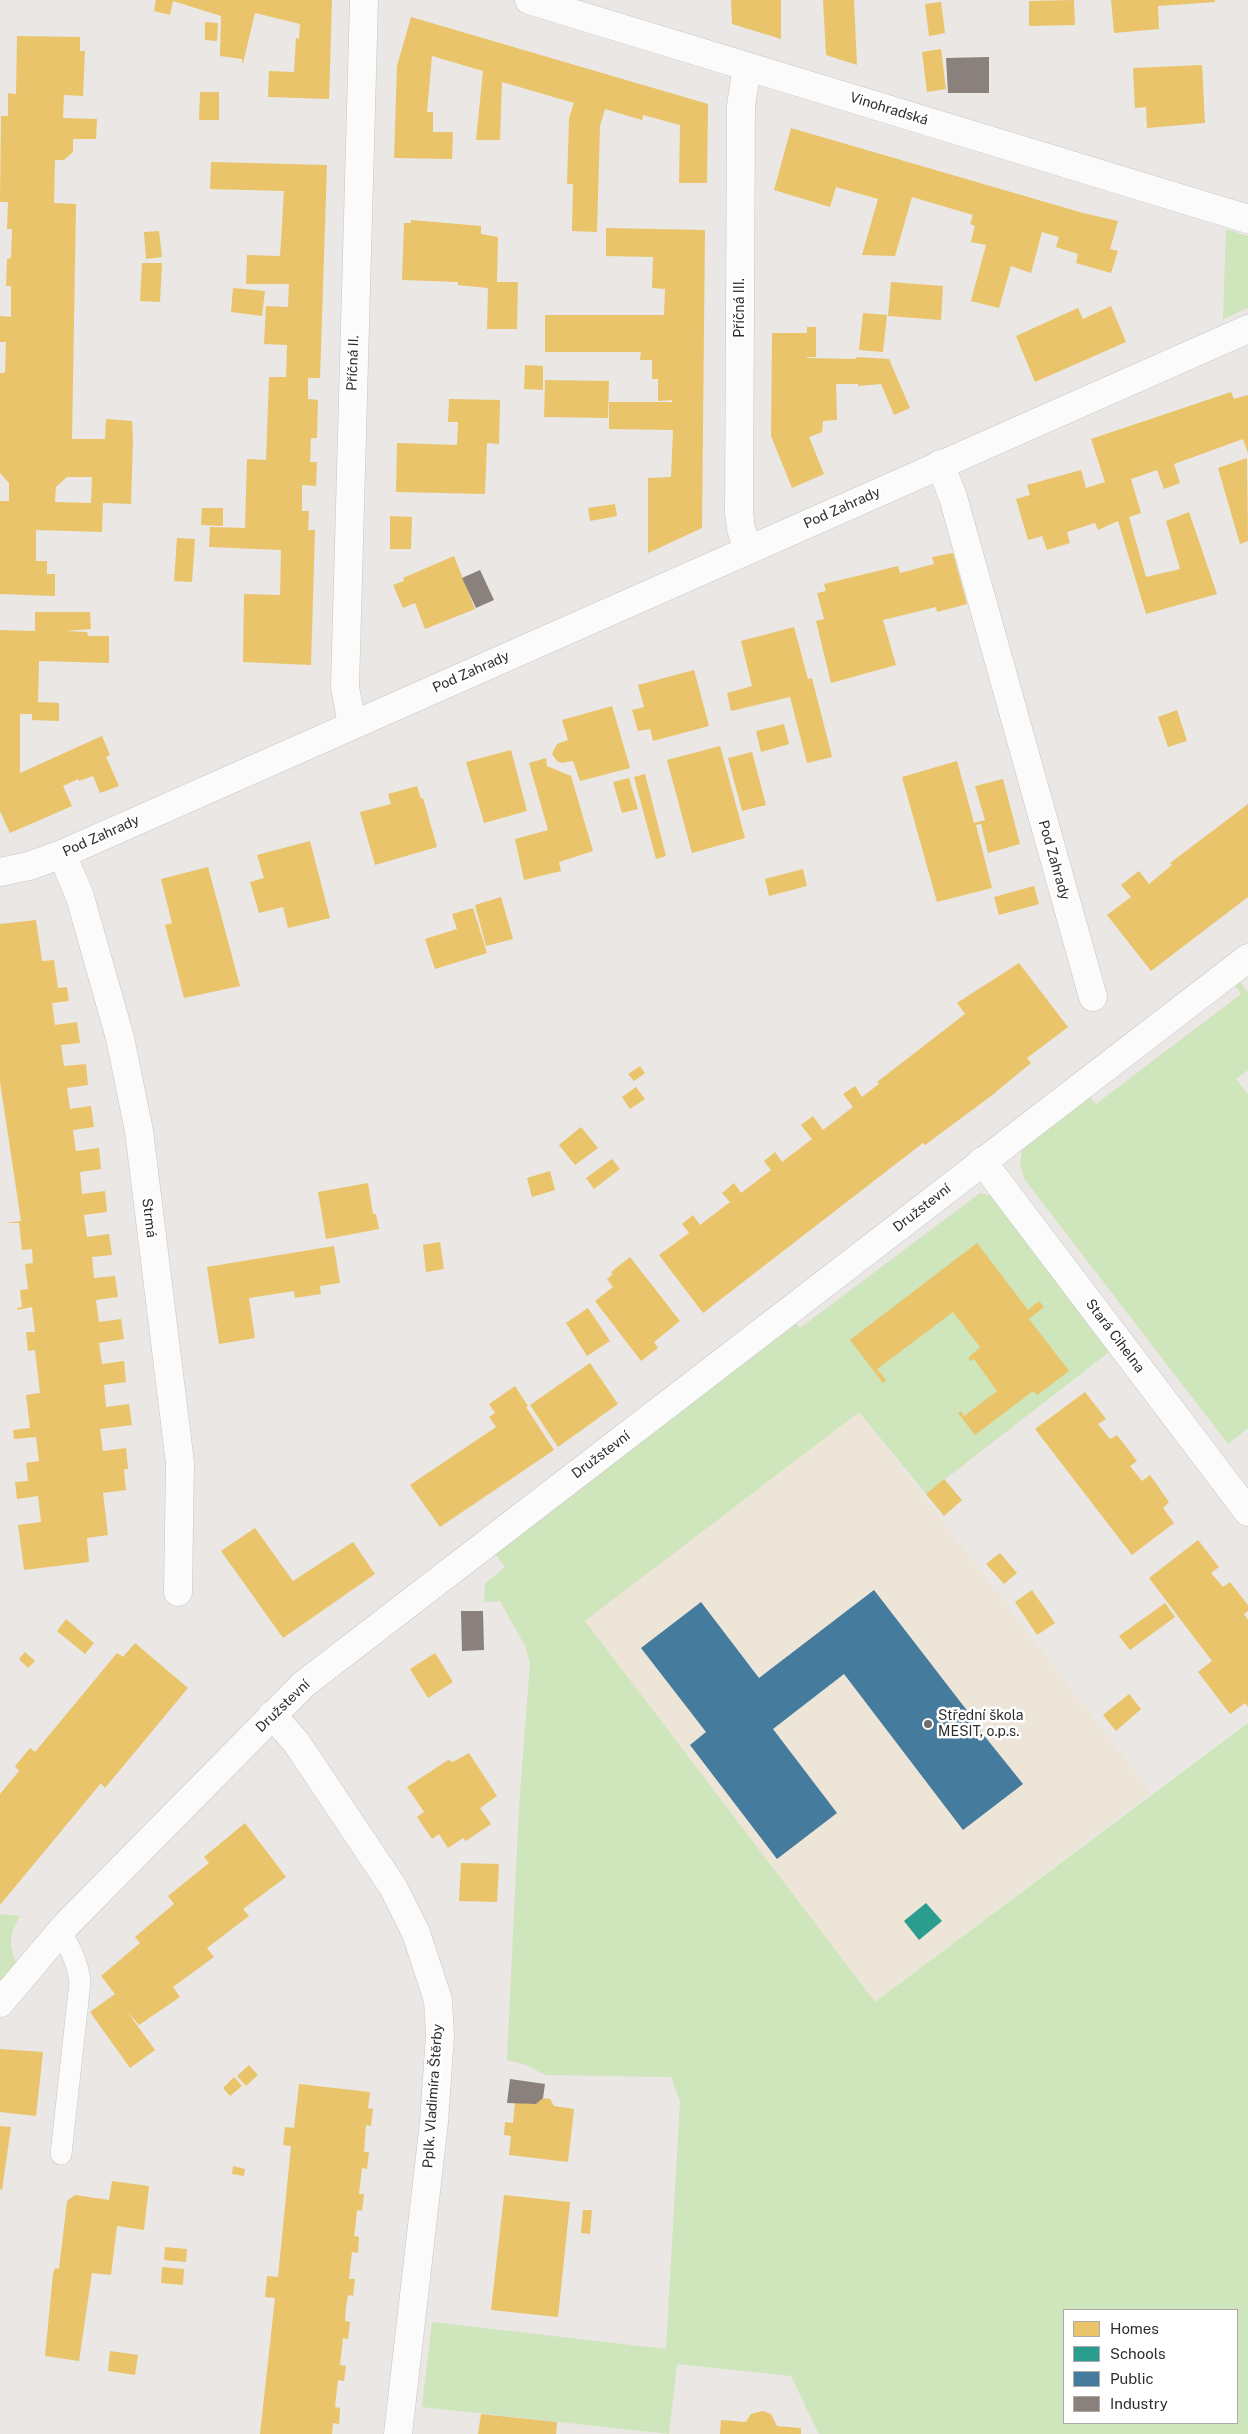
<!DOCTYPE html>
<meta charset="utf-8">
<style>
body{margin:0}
#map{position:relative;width:1248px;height:2434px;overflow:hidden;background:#eae7e4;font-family:"Public Sans",sans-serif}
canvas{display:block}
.legend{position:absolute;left:1063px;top:2309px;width:175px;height:115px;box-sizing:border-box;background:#fff;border:1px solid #ababab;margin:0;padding:6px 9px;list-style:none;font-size:15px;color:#2d2d2d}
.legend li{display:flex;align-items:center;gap:10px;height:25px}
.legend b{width:25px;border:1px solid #ababab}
</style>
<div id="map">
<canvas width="1248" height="2434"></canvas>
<ul class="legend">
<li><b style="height:14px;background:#e9c46a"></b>Homes</li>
<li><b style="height:14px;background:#2a9d8f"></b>Schools</li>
<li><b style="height:14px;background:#457b9d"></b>Public</li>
<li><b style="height:14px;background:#8a817c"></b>Industry</li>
</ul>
</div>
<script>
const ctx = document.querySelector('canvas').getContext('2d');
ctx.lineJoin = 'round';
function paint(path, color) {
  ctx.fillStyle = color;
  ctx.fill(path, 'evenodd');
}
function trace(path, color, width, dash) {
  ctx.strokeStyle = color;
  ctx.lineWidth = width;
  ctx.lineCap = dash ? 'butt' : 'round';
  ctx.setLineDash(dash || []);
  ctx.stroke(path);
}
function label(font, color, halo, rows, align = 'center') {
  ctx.font = font + ' "Public Sans",sans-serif';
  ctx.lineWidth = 5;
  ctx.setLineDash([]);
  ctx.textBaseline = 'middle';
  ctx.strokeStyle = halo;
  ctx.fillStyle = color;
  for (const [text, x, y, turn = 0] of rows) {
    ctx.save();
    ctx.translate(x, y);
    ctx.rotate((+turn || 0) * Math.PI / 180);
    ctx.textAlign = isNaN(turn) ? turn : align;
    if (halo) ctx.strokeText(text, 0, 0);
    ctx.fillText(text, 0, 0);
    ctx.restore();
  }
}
const education = new Path2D(`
 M 792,1317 L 859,1412 L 1151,1793 L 875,2002 L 584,1621 Z`);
const green = new Path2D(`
 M 1226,229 L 1248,236 L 1248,308 L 1223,319 Z
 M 1239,980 L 1248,993 L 1248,1070 L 1236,1079 L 1248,1094 L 1248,1428 L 1228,1444 L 1025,1180 L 1020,1164 L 1023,1143 L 1088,1094 L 1096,1104 L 1241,994 L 1234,984 Z
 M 980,1193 L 996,1197 L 1109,1352 L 926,1494 L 859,1412 L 585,1621 L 875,2002 L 1248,1723 L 1248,2434 L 819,2434 L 791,2376 L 677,2364 L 669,2434 L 422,2407 L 432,2322 L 666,2349 L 680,2101 L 671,2077 L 545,2075 L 526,2065 L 507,2060 L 519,1807 L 530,1663 L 525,1646 L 500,1601 L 484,1602 L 485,1584 L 505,1567 L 492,1550 L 791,1317 L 800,1328 ZM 1064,2310 L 1237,2310 L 1237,2423 L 1064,2423 Z
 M 0,1914 L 20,1916 C 8,1937 9,1945 18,1967 L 0,1993 Z`);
const homes = new Path2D(`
 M 156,0 L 332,0 L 329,99 L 268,97 L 269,71 L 294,72 L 296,38 L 299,39 L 300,24 L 255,13 L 243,63 L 242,63 L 242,59 L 220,56 L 221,16 L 173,1 L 170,15 L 154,11 Z
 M 731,0 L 781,0 L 781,39 L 732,24 Z
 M 823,0 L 854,0 L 857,65 L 826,55 Z
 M 1074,0 L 1075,25 L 1029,26 L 1029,1 Z
 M 1111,0 L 1215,0 L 1215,2 L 1158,6 L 1159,29 L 1114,33 Z
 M 941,2 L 945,33 L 929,36 L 925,4 Z
 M 411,17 L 708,104 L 707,183 L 679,183 L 680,125 L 643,115 L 642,120 L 605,109 L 600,126 L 597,232 L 572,231 L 573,184 L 567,184 L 569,118 L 574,103 L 502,82 L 500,140 L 476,140 L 483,71 L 432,56 L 427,112 L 433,112 L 433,132 L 453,132 L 452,159 L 394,158 L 397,66 Z
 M 205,22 L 218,23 L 217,41 L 205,40 Z
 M 17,36 L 80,37 L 80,51 L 85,51 L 83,96 L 64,95 L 63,118 L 97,119 L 96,139 L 73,139 L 73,152 L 64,160 L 55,160 L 54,203 L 76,204 L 72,439 L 105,439 L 106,419 L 132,421 L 133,440 L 131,504 L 103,503 L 102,532 L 36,530 L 36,561 L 47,561 L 47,574 L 55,574 L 55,596 L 0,594 L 0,501 L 9,501 L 9,483 L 0,473 L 0,373 L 5,373 L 6,342 L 0,342 L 0,316 L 11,317 L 11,286 L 6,286 L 7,259 L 11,258 L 12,229 L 7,229 L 8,202 L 0,202 L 1,116 L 8,116 L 8,93 L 16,94 ZM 67,477 L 92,477 L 91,503 L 55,502 L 56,487 Z
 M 941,49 L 946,89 L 927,92 L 922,52 Z
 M 1202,65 L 1205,123 L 1147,128 L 1146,107 L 1135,108 L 1133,68 Z
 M 200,92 L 219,92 L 219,120 L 199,120 Z
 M 791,128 L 1083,213 L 1118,221 L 1110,249 L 1118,251 L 1111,273 L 1076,263 L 1078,254 L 1056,247 L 1059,237 L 1042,232 L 1031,273 L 1011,266 L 999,308 L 971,301 L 986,245 L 971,242 L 975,226 L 970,224 L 973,215 L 912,197 L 895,256 L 862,255 L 878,199 L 836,187 L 830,207 L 774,190 Z
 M 211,162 L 327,165 L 320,378 L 308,378 L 308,399 L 318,400 L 317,438 L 311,438 L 310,462 L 317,462 L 316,486 L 302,485 L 302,511 L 309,511 L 308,530 L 315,530 L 311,665 L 243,662 L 244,594 L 280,595 L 281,550 L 209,547 L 210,527 L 245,528 L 247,459 L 266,460 L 269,377 L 286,377 L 287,345 L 264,344 L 266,306 L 288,307 L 289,284 L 246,284 L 247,255 L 280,256 L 284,191 L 210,189 Z
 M 411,220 L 481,226 L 481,234 L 498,237 L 497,282 L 518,282 L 517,329 L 487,329 L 488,288 L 458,285 L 458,282 L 402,280 L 404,223 L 411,223 Z
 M 606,228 L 705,230 L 702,528 L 648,553 L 648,478 L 671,477 L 673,430 L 609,429 L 609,402 L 672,402 L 672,400 L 658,401 L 658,379 L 652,379 L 652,360 L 640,360 L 641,352 L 545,352 L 545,315 L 664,315 L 665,289 L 652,288 L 653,257 L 606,256 Z
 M 159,231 L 162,257 L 146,259 L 144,232 Z
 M 142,263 L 162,263 L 160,302 L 140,301 Z
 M 891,282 L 943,286 L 941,320 L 888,316 Z
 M 233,288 L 265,291 L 262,316 L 231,312 Z
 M 1111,306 L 1126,342 L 1035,382 L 1016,336 L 1078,308 L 1083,319 Z
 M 863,313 L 887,315 L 883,352 L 859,350 Z
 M 807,327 L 816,327 L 816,357 L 807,357 L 807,358 L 856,359 L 856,357 L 889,359 L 910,408 L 894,415 L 881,384 L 858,386 L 858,384 L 836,384 L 837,420 L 823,421 L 822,432 L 809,437 L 824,474 L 792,488 L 771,436 L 772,333 L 807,333 Z
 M 525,365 L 543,366 L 543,390 L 524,389 Z
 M 545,380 L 609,381 L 608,418 L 544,417 Z
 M 1231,392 L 1234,399 L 1248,395 L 1248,453 L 1243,439 L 1174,464 L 1169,448 L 1180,483 L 1164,489 L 1157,470 L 1131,479 L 1141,513 L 1129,517 L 1146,577 L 1180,569 L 1166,521 L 1189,512 L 1217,594 L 1146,614 L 1118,521 L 1098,530 L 1095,523 L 1067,532 L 1070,543 L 1047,550 L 1042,536 L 1028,540 L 1016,499 L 1030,495 L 1027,485 L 1081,470 L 1086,488 L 1105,482 L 1091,439 Z
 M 449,399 L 500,400 L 499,444 L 487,443 L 485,494 L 396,492 L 397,443 L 457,445 L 458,422 L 448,422 Z
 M 1247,458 L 1248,541 L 1240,544 L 1218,468 Z
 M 615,504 L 617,516 L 590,521 L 588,508 Z
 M 202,508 L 223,508 L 223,526 L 201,525 Z
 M 390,516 L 412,517 L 411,549 L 390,549 Z
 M 177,538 L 195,539 L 192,582 L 174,581 Z
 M 953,553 L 967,604 L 937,612 L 936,607 L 883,620 L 896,665 L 831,683 L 816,621 L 824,619 L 817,593 L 826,591 L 824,584 L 898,566 L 900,573 L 934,564 L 932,557 Z
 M 454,556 L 475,609 L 425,629 L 415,603 L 403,608 L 393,585 L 404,581 L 403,578 Z
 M 35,612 L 90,612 L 91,629 L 65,631 L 87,632 L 88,636 L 109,636 L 109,663 L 39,661 L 38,702 L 59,703 L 59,721 L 32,720 L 32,714 L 20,714 L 20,773 L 102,736 L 110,755 L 106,757 L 119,786 L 100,793 L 93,776 L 79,781 L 78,779 L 63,786 L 72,806 L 10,833 L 0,811 L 0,630 L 35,631 Z
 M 794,627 L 808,679 L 812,678 L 832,757 L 807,763 L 790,697 L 731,711 L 727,693 L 752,686 L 741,641 Z
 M 694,670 L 709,726 L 653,741 L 650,729 L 638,731 L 632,710 L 644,707 L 638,685 Z
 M 612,706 L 630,768 L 580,781 L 573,761 L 562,763 L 557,761 L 552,754 L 557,744 L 568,740 L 562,720 Z
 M 1177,710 L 1187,741 L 1168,747 L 1158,717 Z
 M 784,724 L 789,744 L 761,752 L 756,731 Z
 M 720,746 L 745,838 L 692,853 L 667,760 Z
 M 511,750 L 527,811 L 484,823 L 466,762 Z
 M 752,752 L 766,805 L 742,811 L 728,758 Z
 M 546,758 L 547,766 L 571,776 L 593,851 L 559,862 L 561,871 L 524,880 L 515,839 L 548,830 L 529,763 Z
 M 957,761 L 974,823 L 985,820 L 975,786 L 1003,779 L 1020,844 L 988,853 L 981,824 L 976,825 L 992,888 L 937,902 L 902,777 Z
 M 645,774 L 666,856 L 656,859 L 634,777 Z
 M 629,778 L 638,809 L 622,813 L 613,782 Z
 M 417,786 L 421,799 L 423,798 L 437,847 L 375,865 L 360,812 L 391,804 L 388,794 Z
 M 1248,804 L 1248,897 L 1151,971 L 1107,915 L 1131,897 L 1121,885 L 1139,871 L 1149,884 L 1172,865 L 1170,863 Z
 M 310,841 L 330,918 L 288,928 L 283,907 L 259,913 L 250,882 L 264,878 L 257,855 Z
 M 208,867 L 240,986 L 184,998 L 165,925 L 172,923 L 161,879 Z
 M 803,869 L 807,886 L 769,896 L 765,879 Z
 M 1034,886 L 1039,904 L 999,915 L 994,897 Z
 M 501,897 L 513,939 L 486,946 L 475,905 Z
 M 473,908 L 487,953 L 435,969 L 425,939 L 457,929 L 452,914 Z
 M 36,920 L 42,961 L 54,960 L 58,988 L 67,987 L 69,1001 L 52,1003 L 55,1025 L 77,1022 L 80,1043 L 61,1045 L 64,1066 L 86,1064 L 88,1085 L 67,1088 L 70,1109 L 91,1106 L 94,1127 L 73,1130 L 76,1151 L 99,1148 L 101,1169 L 80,1172 L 82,1194 L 105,1191 L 107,1212 L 84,1215 L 87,1237 L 109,1234 L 112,1255 L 92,1257 L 94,1278 L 115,1276 L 118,1297 L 96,1300 L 99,1322 L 121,1319 L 124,1339 L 99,1343 L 102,1364 L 124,1361 L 126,1382 L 104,1385 L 106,1407 L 129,1404 L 132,1425 L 100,1429 L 103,1451 L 126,1448 L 128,1469 L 124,1469 L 126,1490 L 103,1493 L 108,1535 L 87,1538 L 89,1562 L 24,1570 L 18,1525 L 41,1522 L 38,1496 L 17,1499 L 15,1482 L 28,1481 L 26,1463 L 39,1461 L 36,1437 L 14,1439 L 13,1430 L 30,1428 L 26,1395 L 40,1393 L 35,1350 L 28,1351 L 26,1332 L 35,1332 L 32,1307 L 17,1310 L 17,1308 L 22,1307 L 20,1290 L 28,1289 L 25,1264 L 33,1263 L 32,1249 L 22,1250 L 19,1223 L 5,1223 L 21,1221 L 0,1082 L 0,924 Z
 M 1019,963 L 1068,1027 L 1027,1058 L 1031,1063 L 991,1096 L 925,1145 L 923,1143 L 703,1313 L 659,1255 L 689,1233 L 682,1224 L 693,1215 L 700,1225 L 730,1202 L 722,1193 L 734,1183 L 741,1193 L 771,1170 L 764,1161 L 775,1152 L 782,1162 L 812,1139 L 801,1125 L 813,1116 L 823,1130 L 853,1107 L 843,1094 L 855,1086 L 862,1097 L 879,1084 L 877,1082 L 965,1014 L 957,1003 Z
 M 640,1066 L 645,1073 L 634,1081 L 628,1074 Z
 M 636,1087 L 645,1099 L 630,1109 L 622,1097 Z
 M 581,1127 L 598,1148 L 575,1165 L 559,1145 Z
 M 612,1159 L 620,1169 L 594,1189 L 586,1178 Z
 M 550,1171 L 555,1190 L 532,1197 L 527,1178 Z
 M 368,1183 L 373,1214 L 376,1214 L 379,1229 L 326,1239 L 318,1192 Z
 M 440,1242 L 444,1269 L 426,1272 L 423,1245 Z
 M 977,1243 L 1028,1310 L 1039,1301 L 1044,1307 L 1029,1319 L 1069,1371 L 1037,1395 L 1033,1391 L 975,1435 L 958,1413 L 961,1411 L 964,1416 L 997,1391 L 974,1359 L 971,1361 L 968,1358 L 980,1347 L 953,1312 L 877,1369 L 886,1380 L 883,1383 L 850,1340 Z
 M 334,1246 L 340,1283 L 320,1286 L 321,1294 L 295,1298 L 294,1291 L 249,1298 L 255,1338 L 219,1344 L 207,1267 Z
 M 630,1257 L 680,1321 L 654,1342 L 658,1348 L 641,1361 L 595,1301 L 613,1287 L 607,1279 L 613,1274 L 611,1272 Z
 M 588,1308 L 610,1341 L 587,1356 L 566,1323 Z
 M 590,1363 L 618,1404 L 558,1447 L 530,1405 Z
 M 515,1386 L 528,1406 L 526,1407 L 554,1450 L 440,1527 L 410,1485 L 496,1427 L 489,1417 L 495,1413 L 489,1404 Z
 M 1085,1392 L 1106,1419 L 1098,1424 L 1110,1439 L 1117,1435 L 1137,1461 L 1130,1466 L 1142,1481 L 1150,1475 L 1169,1502 L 1163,1508 L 1174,1523 L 1132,1555 L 1035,1429 Z
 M 944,1479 L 962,1500 L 944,1516 L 926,1494 Z
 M 255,1528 L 293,1581 L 353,1542 L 375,1574 L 283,1638 L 221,1551 Z
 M 1198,1540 L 1219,1567 L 1211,1573 L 1223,1587 L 1230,1582 L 1248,1605 L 1248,1611 L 1244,1614 L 1248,1620 L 1248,1707 L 1245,1703 L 1230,1714 L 1198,1672 L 1212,1661 L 1149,1578 Z
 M 1000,1553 L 1017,1573 L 1004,1584 L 986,1564 Z
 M 1032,1590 L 1055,1623 L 1037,1635 L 1015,1602 Z
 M 1165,1603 L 1175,1617 L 1130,1650 L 1119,1636 Z
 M 66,1619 L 94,1643 L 85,1654 L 57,1631 Z
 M 135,1643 L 188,1688 L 105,1788 L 101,1783 L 0,1905 L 0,1794 L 19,1771 L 15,1766 L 30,1748 L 35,1752 L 117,1653 L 123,1657 Z
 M 25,1652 L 35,1661 L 28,1668 L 19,1659 Z
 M 435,1653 L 453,1682 L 428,1698 L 410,1669 Z
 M 1129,1694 L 1141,1709 L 1116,1731 L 1103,1715 Z
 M 469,1753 L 497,1796 L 480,1808 L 491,1824 L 466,1841 L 463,1838 L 448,1848 L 439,1834 L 432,1839 L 417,1817 L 424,1812 L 407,1787 L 448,1760 L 453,1762 Z
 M 245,1823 L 286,1877 L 243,1909 L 249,1916 L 207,1948 L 214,1957 L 173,1987 L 180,1997 L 139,2025 L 126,2010 L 155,2050 L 130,2068 L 90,2012 L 115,1994 L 101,1976 L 140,1943 L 135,1937 L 174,1904 L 168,1896 L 209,1863 L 204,1857 Z
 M 461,1863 L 499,1864 L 497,1902 L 459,1901 Z
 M 0,2049 L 43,2052 L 36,2116 L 0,2112 Z
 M 249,2065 L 258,2075 L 246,2086 L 237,2076 Z
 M 234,2077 L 242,2086 L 230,2096 L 223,2088 Z
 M 299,2084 L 370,2092 L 368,2108 L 373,2109 L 371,2126 L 366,2125 L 364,2152 L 369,2152 L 367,2169 L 362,2168 L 359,2194 L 364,2194 L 362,2211 L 357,2210 L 356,2221 L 354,2236 L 359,2237 L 358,2253 L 352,2252 L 349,2279 L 355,2279 L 353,2296 L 348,2295 L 346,2306 L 345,2321 L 350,2322 L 348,2339 L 343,2338 L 340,2365 L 346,2366 L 344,2381 L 338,2380 L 335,2407 L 340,2408 L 339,2424 L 333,2423 L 332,2434 L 260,2434 L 275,2298 L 265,2297 L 267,2276 L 278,2277 L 291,2146 L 283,2145 L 285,2127 L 294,2128 Z
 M 542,2098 L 550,2099 L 554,2106 L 574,2109 L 568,2162 L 509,2155 L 511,2136 L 504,2135 L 505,2122 L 513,2123 L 515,2102 L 536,2104 Z
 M 0,2126 L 11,2127 L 2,2190 L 0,2189 Z
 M 233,2166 L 245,2169 L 244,2176 L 232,2174 Z
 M 112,2181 L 149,2186 L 144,2230 L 117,2226 L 111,2275 L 92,2273 L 79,2361 L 45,2356 L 53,2274 L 55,2268 L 59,2269 L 67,2201 L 75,2195 L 109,2200 Z
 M 504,2195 L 570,2202 L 558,2317 L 491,2310 Z
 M 583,2210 L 592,2210 L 590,2234 L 581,2233 Z
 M 165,2247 L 187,2249 L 186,2262 L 164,2260 Z
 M 162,2267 L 184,2269 L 183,2285 L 161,2283 Z
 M 110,2351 L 138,2355 L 135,2375 L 108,2371 Z
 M 763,2411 L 771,2414 L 777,2426 L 801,2428 L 801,2434 L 720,2434 L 721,2420 L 746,2422 L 751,2414 Z
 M 481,2414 L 557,2422 L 556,2434 L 478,2434 Z`);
const schools = new Path2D(`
 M 926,1903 L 942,1921 L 919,1940 L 904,1921 Z`);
const public = new Path2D(`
 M 874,1590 L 972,1717 L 970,1718 L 1023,1784 L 963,1830 L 844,1674 L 773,1729 L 837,1813 L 777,1859 L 690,1745 L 706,1732 L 641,1648 L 701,1602 L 759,1678 Z`);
const industry = new Path2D(`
 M 989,57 L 989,93 L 948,93 L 946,58 Z
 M 480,570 L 494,600 L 476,608 L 462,578 Z
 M 461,1611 L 483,1611 L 484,1650 L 462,1651 Z
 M 510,2079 L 545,2084 L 543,2098 L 536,2104 L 507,2103 Z`);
const lane = new Path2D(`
 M 60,1932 C 71,1948 78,1963 80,1982 L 61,2154`);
const street = new Path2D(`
 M 529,0 L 1248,219
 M 747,66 L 741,106 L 739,512 L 741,529 L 748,549
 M 940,464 L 953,497 L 1093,997
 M 352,725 L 345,687 L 364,0
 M 62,854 L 80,897 L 120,1038 L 139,1131 L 180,1463 L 178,1592
 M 0,872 L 29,866 L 62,854 L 1248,329
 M 982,1161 L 1248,1512
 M 272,1715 L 296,1742 L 393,1887 L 416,1933 L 438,2000 L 440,2035 L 434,2122 L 398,2434
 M 0,2003 L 66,1925 L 304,1684 L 1248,958`);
const markers = [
 [928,1724,5,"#6f6e6d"]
];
const streetNames = [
 ["Vinohradská",889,109,17],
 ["Příčná III.",740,308,-90],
 ["Příčná II.",353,363,-88],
 ["Pod Zahrady",842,508,-24],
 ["Pod Zahrady",471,672,-24],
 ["Pod Zahrady",101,836,-24],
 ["Pod Zahrady",1054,860,74],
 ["Družstevní",922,1208,-38],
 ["Strmá",149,1218,83],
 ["Stará Cihelna",1115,1336,53],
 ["Družstevní",601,1455,-37],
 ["Družstevní",283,1706,-44],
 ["Pplk. Vladimíra Štěrby",433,2096,-86]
];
const poiNames = [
 ["Střední škola",938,1716],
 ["MESIT, o.p.s.",938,1732]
];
paint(education, '#ede5d8');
paint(green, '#cfe5bc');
paint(homes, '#e9c46a');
paint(schools, '#2a9d8f');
paint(public, '#457b9d');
paint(industry, '#8a817c');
trace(lane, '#c6c6c6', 22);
trace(street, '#c6c6c6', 29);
trace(lane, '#fcfbfb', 21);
trace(street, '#fcfbfb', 28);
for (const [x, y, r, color] of markers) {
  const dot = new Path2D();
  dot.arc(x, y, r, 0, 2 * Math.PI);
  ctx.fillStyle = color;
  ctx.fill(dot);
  trace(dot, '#fff', 2);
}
label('14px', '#2d2d2d', '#fff', streetNames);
label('14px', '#2d2d2d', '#fff', poiNames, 'left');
</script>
